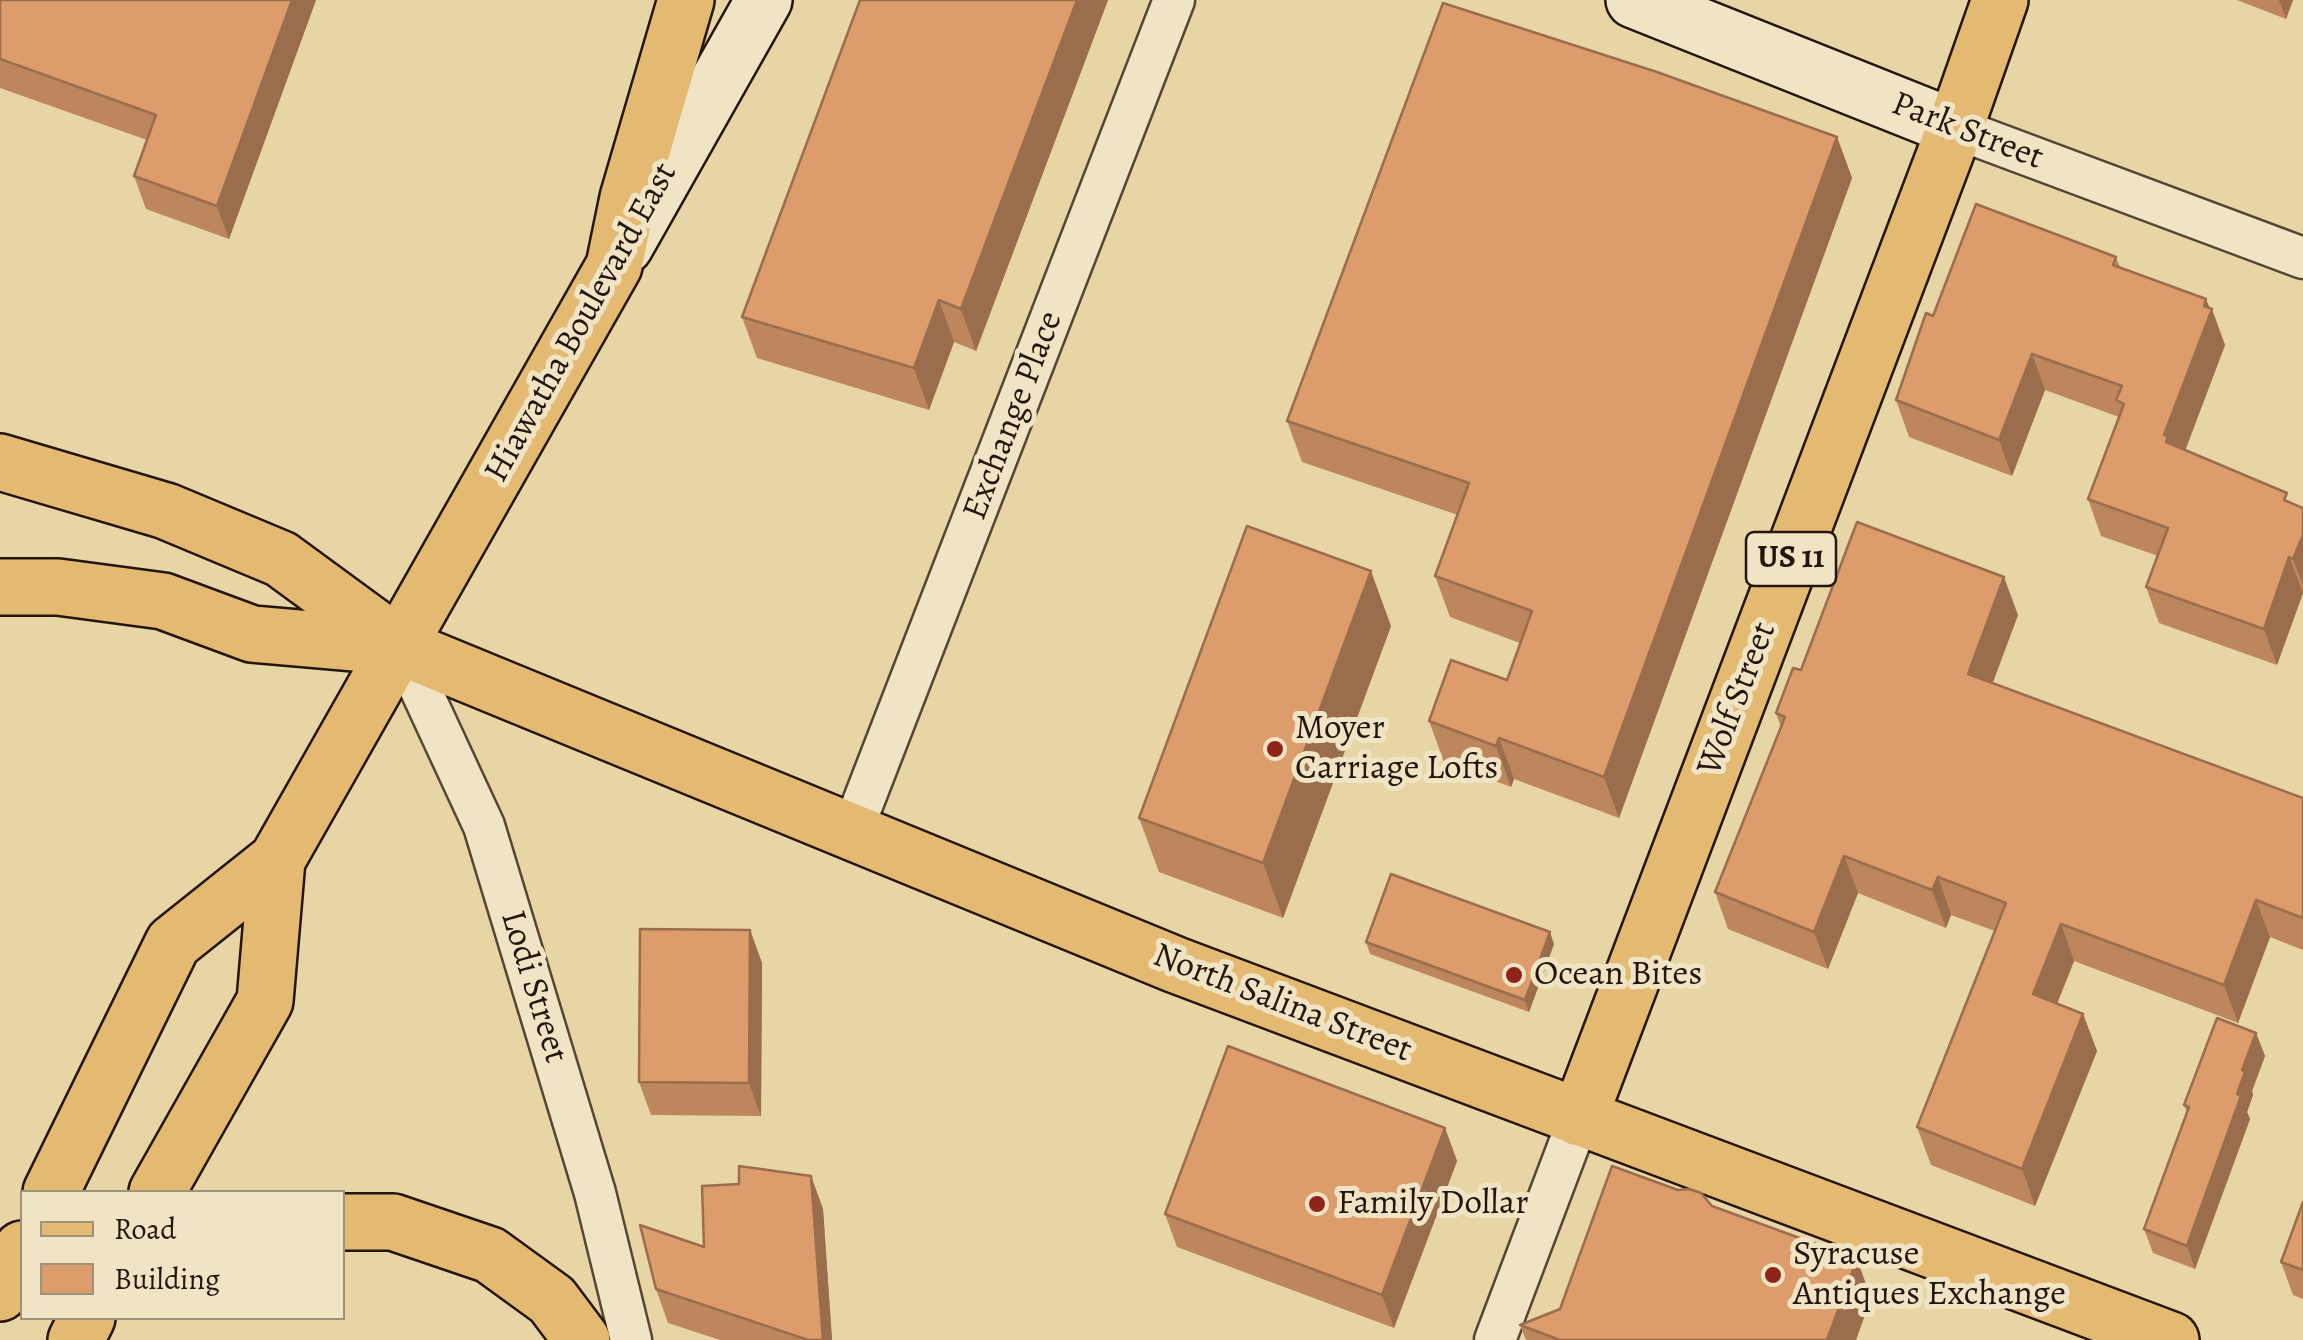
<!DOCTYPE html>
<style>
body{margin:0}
#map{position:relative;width:2303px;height:1340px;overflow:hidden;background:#e8d5a6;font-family:Alegreya,serif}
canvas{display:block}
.legend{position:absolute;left:20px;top:1190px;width:325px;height:130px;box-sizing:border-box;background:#f0e4c5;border:2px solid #9e927b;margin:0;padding:12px 18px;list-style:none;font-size:30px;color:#24160d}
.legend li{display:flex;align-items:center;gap:20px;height:50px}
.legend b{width:50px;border:2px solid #9e927b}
</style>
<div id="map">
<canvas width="2303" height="1340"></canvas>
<ul class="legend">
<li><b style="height:12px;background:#e4ba73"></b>Road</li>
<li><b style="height:28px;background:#dc9c6c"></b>Building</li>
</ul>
</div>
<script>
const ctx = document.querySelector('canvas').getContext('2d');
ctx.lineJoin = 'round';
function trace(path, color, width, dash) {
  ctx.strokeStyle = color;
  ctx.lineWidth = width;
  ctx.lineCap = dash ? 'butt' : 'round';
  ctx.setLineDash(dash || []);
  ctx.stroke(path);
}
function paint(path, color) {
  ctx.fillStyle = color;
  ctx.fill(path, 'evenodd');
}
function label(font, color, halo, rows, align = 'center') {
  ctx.font = font + ' Alegreya,serif';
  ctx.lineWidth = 10;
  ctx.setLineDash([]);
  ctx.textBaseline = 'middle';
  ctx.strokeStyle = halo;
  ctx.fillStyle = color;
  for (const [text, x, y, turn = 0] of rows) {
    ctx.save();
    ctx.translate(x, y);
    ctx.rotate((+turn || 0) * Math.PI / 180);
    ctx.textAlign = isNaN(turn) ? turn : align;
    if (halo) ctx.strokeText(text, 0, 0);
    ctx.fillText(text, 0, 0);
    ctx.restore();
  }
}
const minor = new Path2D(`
 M 1955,128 L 2303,258
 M 401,647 L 484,826 L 595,1193 L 631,1340
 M 852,831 L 1174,0
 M 1495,1340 L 1579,1118`);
const secondary = new Path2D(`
 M 1634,0 L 1955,128
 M 625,246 L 764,0`);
const primary = new Path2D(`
 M 401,647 L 1176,965 L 2171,1340
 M 1579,1118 L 1955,128 L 2000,0
 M 51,1192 L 173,943 L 277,860 L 614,266 L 628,198 L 686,0
 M 157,1192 L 265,1001 L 277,860
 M 342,1222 L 393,1222 L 490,1255 L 552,1300 L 582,1340
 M 0,1293 L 22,1249
 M 76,1340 L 87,1318`);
const motorway = new Path2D(`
 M 0,462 L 166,511 L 281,559 L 401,647
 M 0,587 L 58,587 L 163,601 L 252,634 L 401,647`);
const wall = new Path2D(`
 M 0,0 L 316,0 L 229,239 L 146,209 L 134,176 L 147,140 L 0,88 Z
 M 860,0 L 1108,0 L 976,351 L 954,342 L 929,410 L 757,358 L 742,317 Z
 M 2237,0 L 2293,0 L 2286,19 Z
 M 1837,137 L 1852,178 L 1619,818 L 1514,779 L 1511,787 L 1444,762 L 1429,721 L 1507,680 L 1520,643 L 1450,617 L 1435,576 L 1458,515 L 1302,462 L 1287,421 Z
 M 2116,257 L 2120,267 L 2210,308 L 2225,345 L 2185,450 L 2303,508 L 2303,593 L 2277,665 L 2159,623 L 2146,587 L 2158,556 L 2101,536 L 2088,499 L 2119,417 L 2045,390 L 2012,476 L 1909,437 L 1896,400 L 1933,316 Z
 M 2018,615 L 1992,683 L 2303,798 L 2303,950 L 2270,937 L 2238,1023 L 2074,961 L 2057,1004 L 2083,1014 L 2097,1051 L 2035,1206 L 1931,1165 L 1917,1127 L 1995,931 L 1951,915 L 1946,928 L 1858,893 L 1828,969 L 1728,929 L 1715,892 L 1781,727 L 1776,713 Z
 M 1391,626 L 1283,918 L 1159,872 L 1139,818 Z
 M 750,930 L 762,963 L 761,1116 L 651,1115 L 639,1082 Z
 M 1366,942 L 1554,944 L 1529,1012 L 1370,954 Z
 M 2256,1033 L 2265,1056 L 2252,1091 L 2253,1095 L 2247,1112 L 2250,1119 L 2195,1269 L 2153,1253 L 2144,1229 L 2187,1113 L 2184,1105 Z
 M 1445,1128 L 1457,1161 L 1394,1328 L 1177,1247 L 1165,1214 Z
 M 811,1176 L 823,1209 L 832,1340 L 720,1340 L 668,1323 L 656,1289 L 704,1247 L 739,1184 Z
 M 2303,1202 L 2303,1299 L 2293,1295 L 2281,1262 Z
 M 1712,1206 L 1871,1298 L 1856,1340 L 1526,1340 L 1520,1325 L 1560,1309 Z`);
const shadedWall = new Path2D(`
 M 292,0 L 316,0 L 229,239 L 217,206 Z
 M 1077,0 L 1108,0 L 976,351 L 961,309 Z
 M 2279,0 L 2293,0 L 2286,19 Z
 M 1837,137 L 1852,178 L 1619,818 L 1604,777 Z
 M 2206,299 L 2211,311 L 2212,309 L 2225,345 L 2179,467 L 2164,435 Z
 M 939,300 L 954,342 L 929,410 L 914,368 Z
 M 2032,354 L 2045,390 L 2012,476 L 1999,440 Z
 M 2303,535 L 2303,585 L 2293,559 Z
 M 2289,557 L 2303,593 L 2277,665 L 2264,629 Z
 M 1371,571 L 1391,626 L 1283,918 L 1263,863 Z
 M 2004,577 L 2018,615 L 1982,712 L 1968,674 Z
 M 1499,738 L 1514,779 L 1511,787 L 1496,746 Z
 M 1844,856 L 1858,893 L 1828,969 L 1814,932 Z
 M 1938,877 L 1951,915 L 1946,928 L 1932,890 Z
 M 2256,900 L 2270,937 L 2238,1023 L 2224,985 Z
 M 2061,924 L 2074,961 L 2046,1031 L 2033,994 Z
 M 750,930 L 762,963 L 761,1116 L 749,1083 Z
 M 1550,932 L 1554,944 L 1529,1012 L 1525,1000 Z
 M 2083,1014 L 2097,1051 L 2035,1206 L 2022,1169 Z
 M 2256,1033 L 2265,1056 L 2252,1091 L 2253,1095 L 2247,1112 L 2250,1119 L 2195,1269 L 2187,1246 L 2237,1094 L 2242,1070 Z
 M 1445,1128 L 1457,1161 L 1394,1328 L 1382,1295 Z
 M 811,1176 L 823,1209 L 832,1340 L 823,1340 Z
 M 1857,1259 L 1871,1298 L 1856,1340 L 1827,1340 Z`);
const building = new Path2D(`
 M 0,0 L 292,0 L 217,206 L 134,176 L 156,115 L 0,59 Z
 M 860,0 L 1077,0 L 961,309 L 939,300 L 914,368 L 742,317 Z
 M 1443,3 L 1657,72 L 1837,137 L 1604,777 L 1499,738 L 1496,746 L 1429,721 L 1451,660 L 1507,680 L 1532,611 L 1435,576 L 1469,483 L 1287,421 Z
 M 1976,204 L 2116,257 L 2113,265 L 2206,299 L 2204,306 L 2212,309 L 2164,435 L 2168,436 L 2166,442 L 2287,493 L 2284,500 L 2303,508 L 2303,535 L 2293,559 L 2289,557 L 2264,629 L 2146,587 L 2168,528 L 2088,499 L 2124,404 L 2116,400 L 2122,386 L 2032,354 L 1999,440 L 1896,400 L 1926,313 L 1933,316 Z
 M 1857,522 L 2004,577 L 1968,674 L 2303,798 L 2303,918 L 2256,900 L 2224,985 L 2061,924 L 2033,994 L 2083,1014 L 2022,1169 L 1917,1127 L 2006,903 L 1938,877 L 1932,890 L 1844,856 L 1814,932 L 1715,892 L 1785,717 L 1776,713 L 1793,668 L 1801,670 Z
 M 1247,526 L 1371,571 L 1263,863 L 1139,818 Z
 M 1391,874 L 1550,932 L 1525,1000 L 1366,942 Z
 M 640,929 L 750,930 L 749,1083 L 639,1082 Z
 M 2217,1018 L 2256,1033 L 2242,1070 L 2245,1072 L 2237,1094 L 2241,1096 L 2187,1246 L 2144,1229 L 2189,1107 L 2184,1105 Z
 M 1228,1046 L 1445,1128 L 1382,1295 L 1165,1214 Z
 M 739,1166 L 811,1176 L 823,1340 L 808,1340 L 656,1289 L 640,1225 L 704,1247 L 702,1186 L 739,1184 Z
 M 1612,1166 L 1678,1190 L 1689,1189 L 1701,1193 L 1712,1206 L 1857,1259 L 1827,1340 L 1560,1340 L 1520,1325 L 1560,1309 Z
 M 2303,1202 L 2303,1270 L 2281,1262 Z`);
const markers = [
 [1275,749,10,"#8f2418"],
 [1514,975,10,"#8f2418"],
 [1317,1204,10,"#8f2418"],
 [1773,1275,10,"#8f2418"]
];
const shields = [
 [1791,559,90]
];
const shieldNames = [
 ["US 11",1791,559]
];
const streetNames = [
 ["Park Street",1967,132,21],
 ["Hiawatha Boulevard East",582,323,-61],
 ["Exchange Place",1014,416,-69],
 ["Wolf Street",1738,699,-69],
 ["Lodi Street",533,987,73],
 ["North Salina Street",1282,1004,21]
];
const poiNames = [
 ["Moyer",1295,729],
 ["Carriage Lofts",1295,769],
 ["Ocean Bites",1534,975],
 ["Family Dollar",1337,1204],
 ["Syracuse",1793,1255],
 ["Antiques Exchange",1793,1295]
];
trace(minor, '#554633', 45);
trace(secondary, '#24160d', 60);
trace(primary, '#24160d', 60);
trace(motorway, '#24160d', 60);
trace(minor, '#f0e4c5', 40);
trace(secondary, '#f0e4c5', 55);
trace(primary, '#e4ba73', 55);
trace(motorway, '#e4ba73', 55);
paint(wall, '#bd865d');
paint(shadedWall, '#9a6d4c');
paint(building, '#dc9c6c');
trace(building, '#9a6d4c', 2.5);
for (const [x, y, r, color] of markers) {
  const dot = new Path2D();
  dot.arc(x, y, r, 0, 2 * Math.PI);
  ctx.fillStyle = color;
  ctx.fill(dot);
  trace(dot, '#f0e4c5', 4);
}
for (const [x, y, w] of shields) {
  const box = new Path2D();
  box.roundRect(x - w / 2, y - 27, w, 54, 8);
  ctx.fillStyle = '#f0e4c5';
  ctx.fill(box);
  trace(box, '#24160d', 2.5);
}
label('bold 32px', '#24160d', null, shieldNames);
label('35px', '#24160d', '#f0e4c5', streetNames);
label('35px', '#24160d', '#f0e4c5', poiNames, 'left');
</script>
